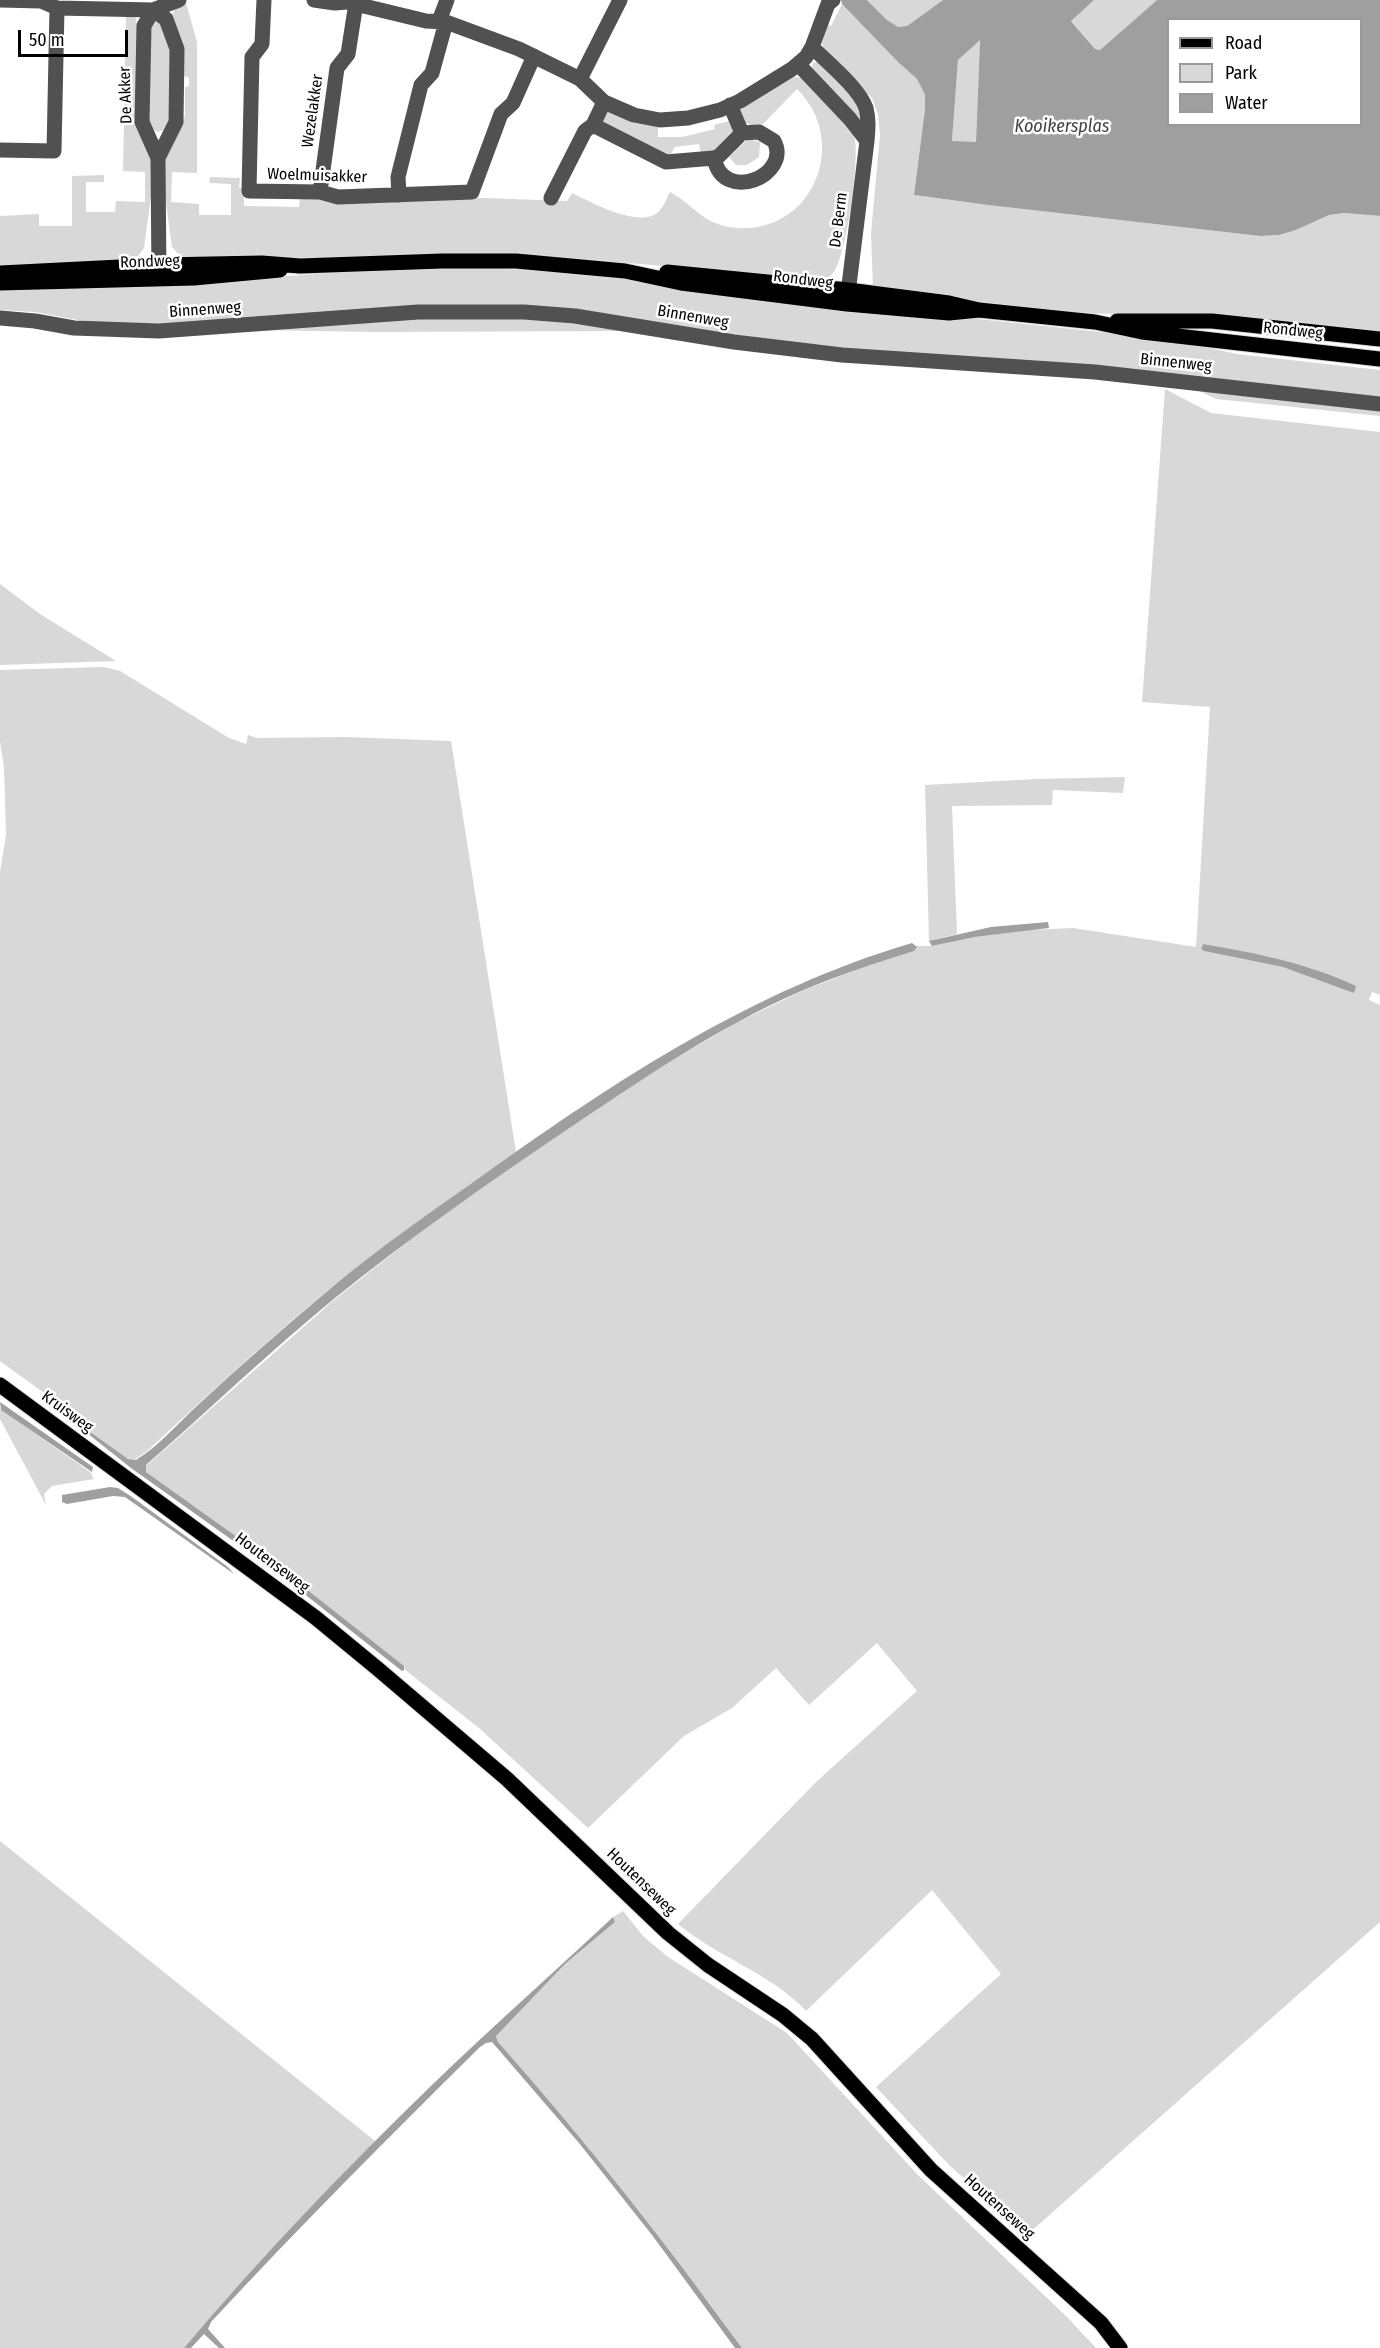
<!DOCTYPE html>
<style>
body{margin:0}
#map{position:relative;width:1380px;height:2348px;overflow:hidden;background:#fff;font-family:"Fira Sans Condensed",sans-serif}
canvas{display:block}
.legend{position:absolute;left:1167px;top:18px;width:195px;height:108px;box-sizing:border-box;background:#fff;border:2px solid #999;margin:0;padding:8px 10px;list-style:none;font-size:18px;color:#000}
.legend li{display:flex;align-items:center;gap:12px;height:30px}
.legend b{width:30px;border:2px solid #999}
.scale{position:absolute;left:18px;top:30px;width:110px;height:27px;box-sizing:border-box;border:3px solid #000;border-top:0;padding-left:8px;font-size:18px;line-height:21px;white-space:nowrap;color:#000;-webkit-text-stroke:4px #fff;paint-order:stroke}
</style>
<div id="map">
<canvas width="1380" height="2348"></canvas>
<ul class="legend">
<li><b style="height:8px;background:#000"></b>Road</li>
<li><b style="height:16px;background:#d8d8d8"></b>Park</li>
<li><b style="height:16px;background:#9f9f9f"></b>Water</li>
</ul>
<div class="scale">50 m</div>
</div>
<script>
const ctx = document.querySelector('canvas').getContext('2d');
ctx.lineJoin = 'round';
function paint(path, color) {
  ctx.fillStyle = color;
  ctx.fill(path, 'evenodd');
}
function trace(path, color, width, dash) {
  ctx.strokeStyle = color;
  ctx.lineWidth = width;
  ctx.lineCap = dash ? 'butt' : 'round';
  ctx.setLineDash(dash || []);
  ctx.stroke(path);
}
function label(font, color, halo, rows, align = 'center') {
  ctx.font = font + ' "Fira Sans Condensed",sans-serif';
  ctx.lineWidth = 5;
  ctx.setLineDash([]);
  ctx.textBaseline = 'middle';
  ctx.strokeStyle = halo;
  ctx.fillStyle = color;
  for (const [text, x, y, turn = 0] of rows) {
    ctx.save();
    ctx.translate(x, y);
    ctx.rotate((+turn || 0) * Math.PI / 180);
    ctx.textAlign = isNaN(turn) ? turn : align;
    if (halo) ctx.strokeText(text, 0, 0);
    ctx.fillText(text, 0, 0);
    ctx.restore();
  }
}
const green = new Path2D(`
 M 867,0 L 943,0 L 907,26 L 898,28 L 887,20 Z
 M 1094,0 L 1157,0 L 1100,50 L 1095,49 L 1071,20 Z
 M 186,3 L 197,42 L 197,173 L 172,172 L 171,202 L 199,204 L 199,215 L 231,215 L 231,184 L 209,183 L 210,177 L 240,178 L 239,188 L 244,188 L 244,206 L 299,207 L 300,198 L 485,198 L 567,201 L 572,193 C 591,202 644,232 661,209 C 665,204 667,197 670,192 C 696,206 702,225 737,228 C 814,233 850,141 797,89 L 762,125 L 757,127 L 743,122 L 739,109 L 793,77 L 802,78 C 820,95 845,113 854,137 C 861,155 846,259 833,273 C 829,279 823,280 817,280 L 541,255 L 496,253 L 193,260 L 181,257 L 172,247 L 165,195 L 165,157 L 185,116 L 185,87 L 189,86 L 189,78 L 182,75 L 171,18 L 175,8 Z
 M 842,4 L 898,62 L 917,79 L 925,95 L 925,109 L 914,195 L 988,205 L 1260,236 L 1279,235 L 1296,230 L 1329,215 L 1344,213 L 1380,216 L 1380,335 L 1152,316 L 1052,311 L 873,289 L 871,233 L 880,135 L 878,114 L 872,98 L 826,55 L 822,43 L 827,24 L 831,26 Z
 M 126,14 L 135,17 L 139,27 L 152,155 L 152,188 L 144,248 L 138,256 L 131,260 L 0,269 L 0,216 L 39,214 L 39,226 L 72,226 L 72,176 L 104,175 L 104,182 L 86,182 L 86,212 L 115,212 L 116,201 L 145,202 L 145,172 L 123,171 Z
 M 156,20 L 163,22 L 173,52 L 168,129 L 158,132 L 148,127 L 147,37 Z
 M 980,39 L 976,143 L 952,141 L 958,60 Z
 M 817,62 L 824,65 L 857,100 L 863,124 L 812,68 L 813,63 Z
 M 607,111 L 658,126 L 658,137 L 682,137 L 715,129 L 714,125 L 730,121 L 734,131 L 718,151 L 701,153 L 699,144 L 675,147 L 670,156 L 605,127 L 602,120 Z
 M 748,139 L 760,142 L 759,157 L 747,165 L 736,165 L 729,157 Z
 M 471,267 L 589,274 L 701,290 L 1168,339 L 1237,354 L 1380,370 L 1380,398 L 884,353 L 781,341 L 564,310 L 187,324 L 88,322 L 35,312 L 0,310 L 0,287 L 231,280 L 344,272 Z
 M 401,316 L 552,319 L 622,331 L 375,332 L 255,330 Z
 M 1193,388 L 1380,409 L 1380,416 L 1216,399 Z
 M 1165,389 L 1211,413 L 1380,432 L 1380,995 L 1372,992 L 1369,1000 L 1380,1005 L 1380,1922 L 1028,2234 L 950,2166 L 876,2087 L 1001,1974 L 932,1890 L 806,2011 C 771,1973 717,1957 678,1924 L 816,1782 L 917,1691 L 877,1643 L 809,1705 L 776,1668 L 732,1708 L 684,1736 L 588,1828 L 479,1728 L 404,1669 L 405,1668 L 268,1559 L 146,1472 L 145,1467 L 334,1300 L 420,1232 L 507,1170 L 657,1069 L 736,1023 L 800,992 L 916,946 L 932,946 L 975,937 L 1031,930 L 1073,928 L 1196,947 L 1210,707 L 1142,702 ZM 1203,944 C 1256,954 1307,963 1356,986 L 1283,967 L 1204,951 L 1201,949 Z
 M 0,584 L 40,614 L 116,661 L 0,665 Z
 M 104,667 L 120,671 L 229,738 L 246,744 L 248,735 L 257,738 L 346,737 L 451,741 L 516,1152 C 455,1195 392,1239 333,1286 C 269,1339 207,1395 146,1452 L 134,1460 C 110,1456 79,1420 60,1405 C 41,1390 20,1376 0,1361 L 0,872 L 6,835 L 4,768 L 0,741 L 0,670 Z
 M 1125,777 L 1123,793 L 1053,790 L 1052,805 L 952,806 L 957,934 L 929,941 L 925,785 L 1037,779 Z
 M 0,1409 L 90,1472 L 94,1479 L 52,1486 L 44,1494 L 46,1505 L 0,1419 Z
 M 0,1841 L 375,2141 L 266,2255 L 184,2348 L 0,2348 Z
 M 623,1911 L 643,1936 L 668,1957 L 787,2033 L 918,2175 L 1068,2318 L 1096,2348 L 742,2348 L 711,2305 L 498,2042 L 496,2035 L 565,1964 L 615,1922 L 613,1917 Z`);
const water = new Path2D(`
 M 841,0 L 867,0 L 887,20 L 898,27 L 907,26 L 943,0 L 1094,0 L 1071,21 L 1095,49 L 1100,50 L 1157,0 L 1380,0 L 1380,216 L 1344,213 L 1329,215 L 1296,230 L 1279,235 L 1260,236 L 988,205 L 914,195 L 925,109 L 925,95 L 917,79 L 898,62 L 842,4 ZM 1168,20 L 1360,20 L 1360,124 L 1168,124 ZM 980,40 L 976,142 L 952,141 L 958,60 Z
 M 1048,922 L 1049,928 L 975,937 L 932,946 L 929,941 L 991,927 Z
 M 912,943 L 917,947 L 914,951 C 875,963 836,976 799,992 C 719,1027 647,1076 574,1125 C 492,1180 412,1236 335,1298 C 270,1351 209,1410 146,1465 L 146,1472 L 268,1559 L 404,1666 L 404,1670 L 402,1671 L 274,1570 L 131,1468 L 82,1429 L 83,1427 L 128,1459 L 136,1460 C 159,1446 179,1422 199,1404 C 242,1364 286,1326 331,1288 C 380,1247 434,1210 486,1173 C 618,1079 755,989 912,943 Z
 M 1203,944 C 1256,953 1307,963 1356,986 L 1354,993 L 1283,967 L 1204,951 L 1201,949 Z
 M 0,1402 L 93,1467 L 92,1472 L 1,1410 Z
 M 110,1487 L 118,1488 L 132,1497 L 228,1567 L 234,1574 L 125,1497 L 113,1496 L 67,1504 L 62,1502 L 62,1495 Z
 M 613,1917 L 615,1922 L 565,1964 L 496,2036 L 498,2042 C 585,2140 665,2242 742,2348 L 735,2348 L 652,2235 L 579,2143 L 492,2042 L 486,2043 L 480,2047 C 389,2137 298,2228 211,2322 L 208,2329 L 225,2348 L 219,2348 L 204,2334 L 191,2348 L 184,2348 C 261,2257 347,2167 433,2084 C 492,2027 553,1973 613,1917 Z`);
const minor = new Path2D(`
 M 0,0 L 41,1 L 57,8 L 153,10 L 179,0
 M 264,0 L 262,44 L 252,57 L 249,191 L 320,192 L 338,197 L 472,192 L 501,114 L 513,103 L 534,56
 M 314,0 L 335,3 L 347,2 L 426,21 L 446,22 L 519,49 L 580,79 L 604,102 L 634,115 L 660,120 L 688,118 L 720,110 L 740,101 L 792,69 L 806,57 L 812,47 L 828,4 L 833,0
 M 153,10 L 144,26 L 142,122 L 158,158 L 159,277
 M 153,10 L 166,19 L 177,49 L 176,122 L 158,158
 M 439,21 L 447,0
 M 812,47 C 827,62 859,88 866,108 C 869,119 868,130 867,141 L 847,301
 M 798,64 L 850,119 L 867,141
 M 580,79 L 620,0
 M 593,125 L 666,162 L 714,158 L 719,156 L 742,133 L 730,105
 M 0,150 L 54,151 L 57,8
 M 714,158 C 723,205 792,175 774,141 L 759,132 L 742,133
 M 320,192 L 337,68 L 348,54 L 356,3
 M 399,195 L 398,177 L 421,85 L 432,73 L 446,22
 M 551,198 L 585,131 L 593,125 L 604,102
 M 0,318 L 35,321 L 74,328 L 159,331 L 418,312 L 524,312 L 575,316 L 734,342 L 842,355 L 1095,372 L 1380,404`);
const major = new Path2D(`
 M 667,272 L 848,290 L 949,303 L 979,310 L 1095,322 L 1142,332 L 1380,359
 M 0,273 L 159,265 L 262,263 L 300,266 L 442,261 L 516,261 L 625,271 L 681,283 L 847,304 L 949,313 L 979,310
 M 0,283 L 194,278 L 280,270
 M 1117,321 L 1212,321 L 1380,339
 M 0,1385 L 316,1618 L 378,1669 L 507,1779 L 668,1933 L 708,1965 L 783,2015 L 812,2039 L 931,2170 L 1101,2323 L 1120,2348`);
const streetNames = [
 ["De Akker",126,95,-92],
 ["Wezelakker",313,111,-82],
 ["Woelmuisakker",317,176,2],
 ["De Berm",839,220,-83],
 ["Rondweg",150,262,-2],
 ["Rondweg",803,280,7],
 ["Binnenweg",205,310,-4],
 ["Binnenweg",693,317,10],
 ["Rondweg",1293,331,6],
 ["Binnenweg",1176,363,6],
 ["Kruisweg",67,1412,36],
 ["Houtenseweg",272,1563,37],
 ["Houtenseweg",641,1882,44],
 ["Houtenseweg",999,2207,42]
];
const waterNames = [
 ["Kooikersplas",1062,127]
];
paint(green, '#d8d8d8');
paint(water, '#9f9f9f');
trace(major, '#dbdbdb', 17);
trace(minor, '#515151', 15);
trace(major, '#000', 15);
label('16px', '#000', '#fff', streetNames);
label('italic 18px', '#404040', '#fff', waterNames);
</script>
